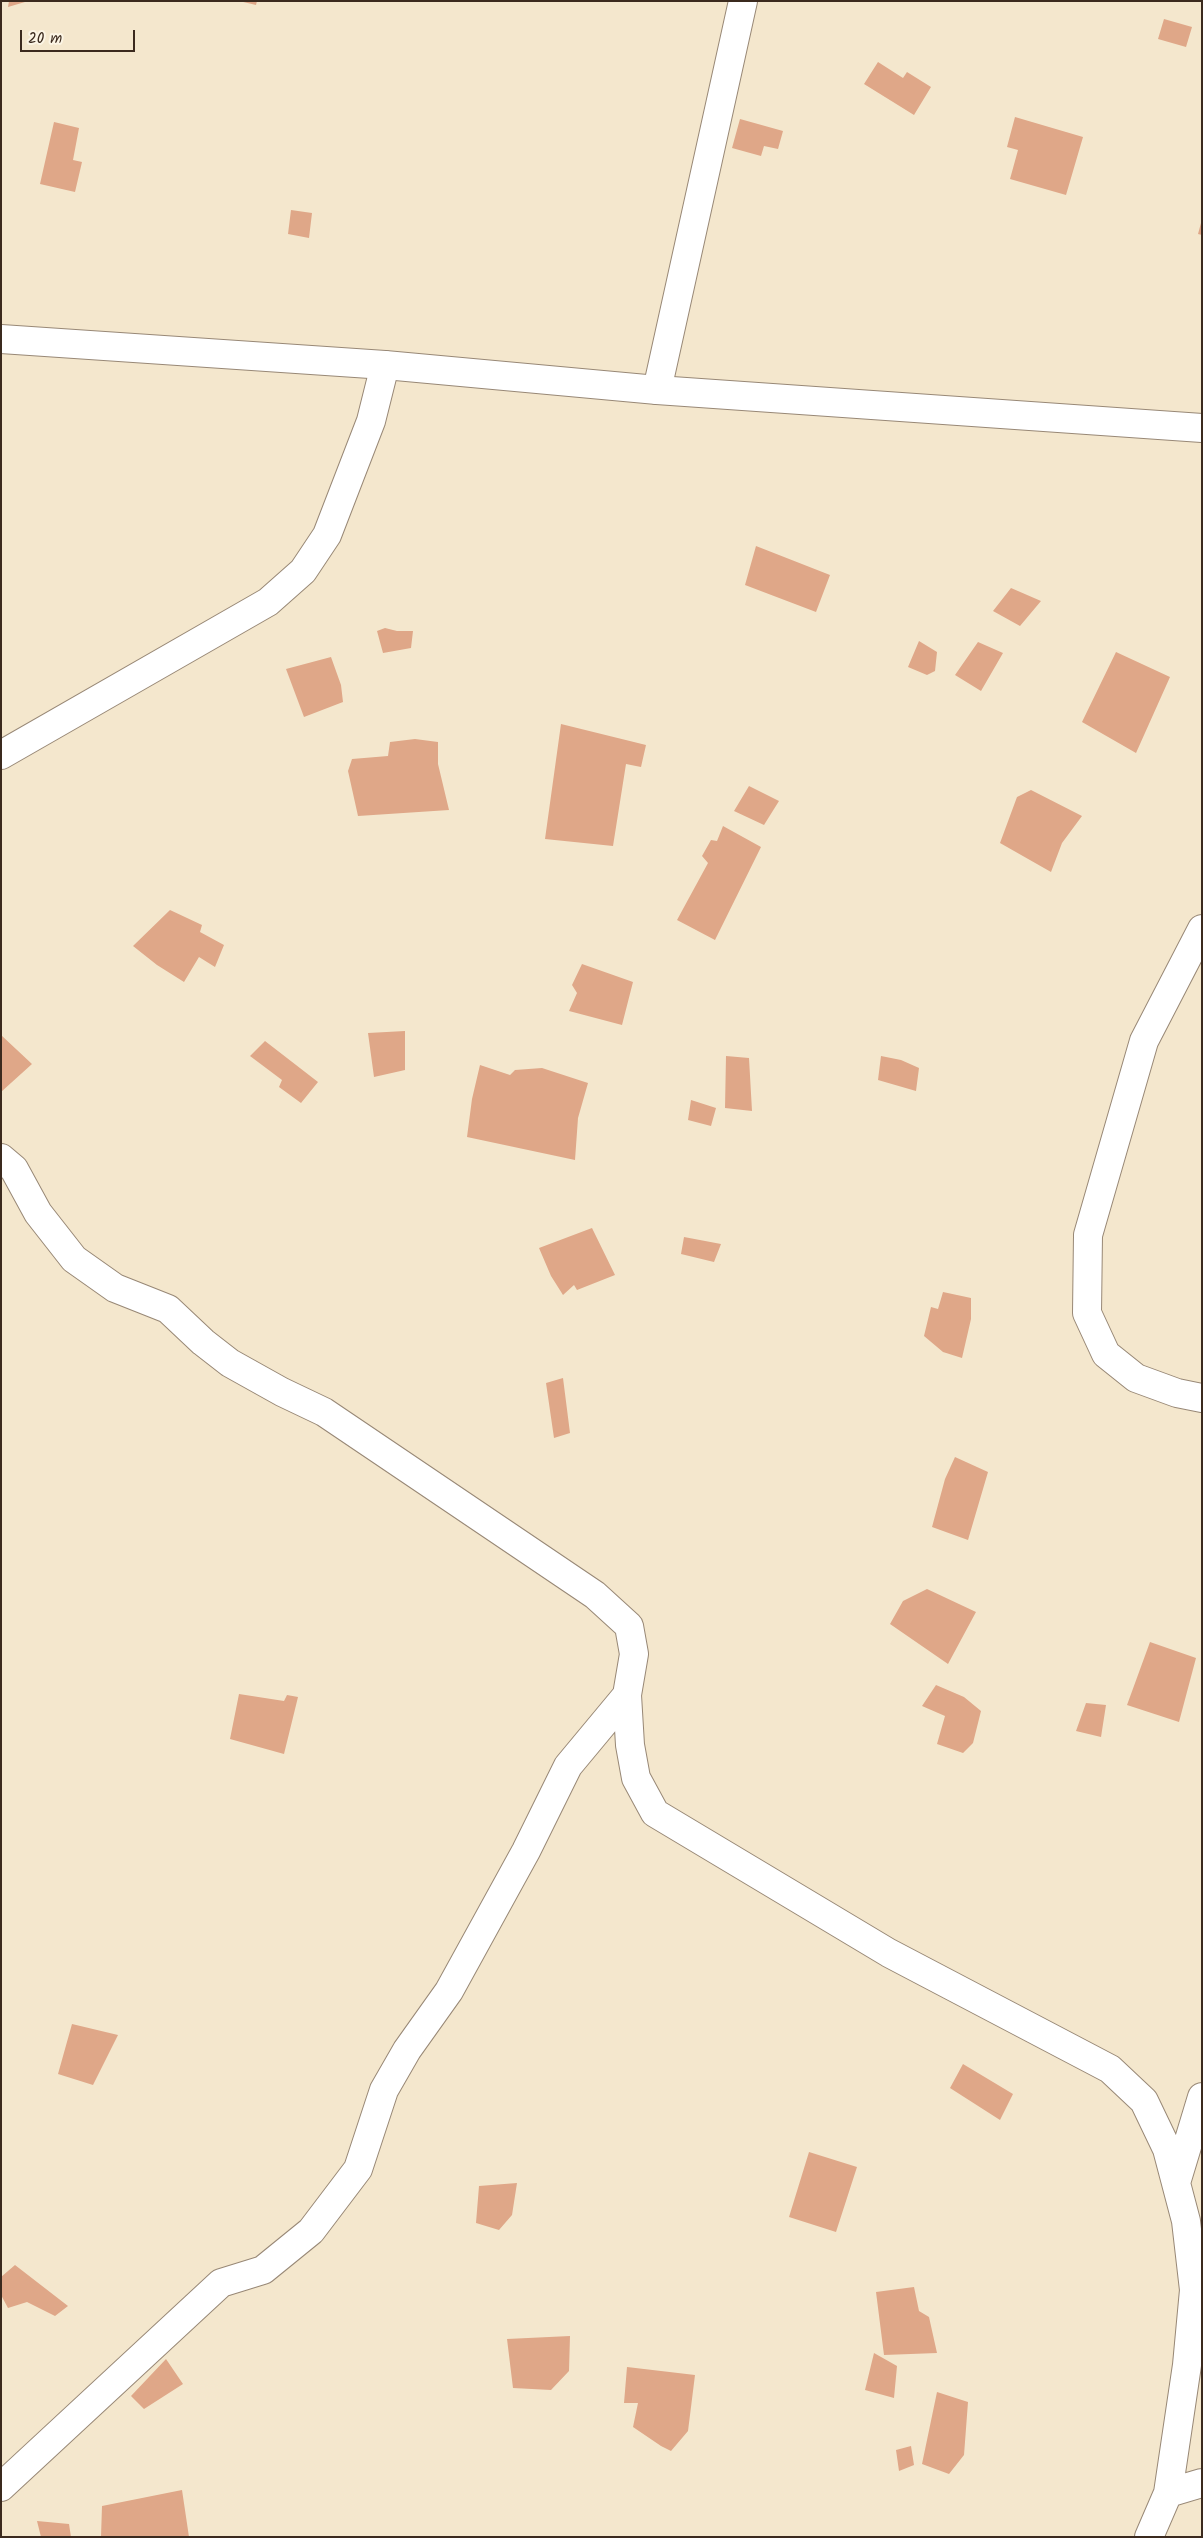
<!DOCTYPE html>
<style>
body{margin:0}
#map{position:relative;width:1203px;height:2538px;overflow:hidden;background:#f4e7cd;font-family:Kalam,sans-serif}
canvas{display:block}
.frame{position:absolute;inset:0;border:2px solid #3b2a1e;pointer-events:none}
.scale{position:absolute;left:20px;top:30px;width:115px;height:22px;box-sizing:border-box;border:2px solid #3b2a1e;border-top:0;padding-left:6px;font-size:15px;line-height:18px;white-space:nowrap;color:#3b2a1e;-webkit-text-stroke:4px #fcf5e5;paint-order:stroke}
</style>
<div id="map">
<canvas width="1203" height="2538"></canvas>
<div class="frame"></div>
<div class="scale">20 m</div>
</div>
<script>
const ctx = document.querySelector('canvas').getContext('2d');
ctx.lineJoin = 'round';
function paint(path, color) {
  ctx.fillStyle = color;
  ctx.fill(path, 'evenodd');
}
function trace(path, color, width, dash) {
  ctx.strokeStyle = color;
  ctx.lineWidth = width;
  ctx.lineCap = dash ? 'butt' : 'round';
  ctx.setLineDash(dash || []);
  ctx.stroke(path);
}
const building = new Path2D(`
 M 9,1 L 25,1 L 25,2 L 8,7 Z
 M 239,1 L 257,1 L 256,5 Z
 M 1164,19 L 1192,27 L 1186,47 L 1158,39 Z
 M 878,62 L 903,78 L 907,72 L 931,87 L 914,115 L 864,84 Z
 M 1015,117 L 1083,137 L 1066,195 L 1010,179 L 1018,150 L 1007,147 Z
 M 740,119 L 783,131 L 778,149 L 764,146 L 761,156 L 732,148 Z
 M 54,122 L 79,128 L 73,160 L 82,162 L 75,192 L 40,184 Z
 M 291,210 L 312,213 L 309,238 L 288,234 Z
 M 1201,223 L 1202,223 L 1202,235 L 1198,234 Z
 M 756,546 L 830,575 L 816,612 L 745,585 Z
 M 1011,588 L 1041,601 L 1020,626 L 993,611 Z
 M 385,628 L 397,631 L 413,631 L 411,648 L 383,653 L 377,631 Z
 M 919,641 L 937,652 L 935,671 L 927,675 L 908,667 Z
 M 978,642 L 1003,653 L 981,691 L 955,675 Z
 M 1116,652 L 1170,677 L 1136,753 L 1082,722 Z
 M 331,657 L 341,685 L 343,702 L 304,717 L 286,669 Z
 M 561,724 L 646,745 L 641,767 L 626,764 L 613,846 L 545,839 Z
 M 415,739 L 438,742 L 438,764 L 449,810 L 358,816 L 348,771 L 352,759 L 388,756 L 390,742 Z
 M 749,786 L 779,801 L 764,825 L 734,811 Z
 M 1031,790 L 1082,816 L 1062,843 L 1051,872 L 1000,843 L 1017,797 Z
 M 723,826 L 761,847 L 715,940 L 677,920 L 708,863 L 702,856 L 711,840 L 717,841 Z
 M 170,910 L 202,925 L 200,932 L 224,945 L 215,967 L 199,957 L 184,982 L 157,965 L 133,946 Z
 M 582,964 L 633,982 L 622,1025 L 569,1011 L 577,993 L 572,985 Z
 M 405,1031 L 405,1070 L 374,1077 L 368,1033 Z
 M 1,1035 L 32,1064 L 1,1092 Z
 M 265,1041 L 318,1082 L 301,1103 L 279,1087 L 282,1080 L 250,1056 Z
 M 726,1056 L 749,1058 L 752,1111 L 725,1108 Z
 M 881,1056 L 901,1060 L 919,1068 L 916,1091 L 878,1080 Z
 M 480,1065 L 510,1075 L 515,1070 L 542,1068 L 588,1083 L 578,1118 L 575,1160 L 467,1137 L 472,1099 Z
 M 691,1100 L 716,1108 L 711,1126 L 688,1120 Z
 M 592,1228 L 615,1275 L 577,1290 L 574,1285 L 563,1295 L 551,1276 L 539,1248 Z
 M 684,1237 L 721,1244 L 714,1262 L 681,1254 Z
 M 943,1292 L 971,1298 L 971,1319 L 962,1358 L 943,1352 L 924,1336 L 931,1307 L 938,1309 Z
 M 563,1378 L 570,1433 L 554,1438 L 546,1383 Z
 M 955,1457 L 988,1472 L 968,1540 L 932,1527 L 945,1479 Z
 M 927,1589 L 976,1612 L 948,1664 L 890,1624 L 903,1601 Z
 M 1150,1642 L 1196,1658 L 1179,1722 L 1127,1705 Z
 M 936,1685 L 964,1697 L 981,1711 L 973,1743 L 963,1753 L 937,1744 L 945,1716 L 922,1706 Z
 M 239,1694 L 284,1701 L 287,1695 L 298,1697 L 284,1754 L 230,1739 Z
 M 1086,1703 L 1106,1705 L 1101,1737 L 1076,1731 Z
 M 72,2024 L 118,2035 L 93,2085 L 58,2074 Z
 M 963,2064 L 1013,2094 L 1000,2120 L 950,2088 Z
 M 809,2152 L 857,2167 L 836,2232 L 789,2217 Z
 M 517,2183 L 512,2215 L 499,2230 L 476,2223 L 479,2186 Z
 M 15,2265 L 68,2306 L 55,2316 L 27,2302 L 8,2308 L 1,2295 L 1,2277 Z
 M 914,2287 L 919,2311 L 929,2317 L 937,2353 L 884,2355 L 876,2292 Z
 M 570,2336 L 569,2371 L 551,2390 L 513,2388 L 507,2339 Z
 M 874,2353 L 897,2366 L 894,2398 L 865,2390 Z
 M 166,2359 L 183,2384 L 144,2409 L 131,2396 Z
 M 627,2367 L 695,2375 L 688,2431 L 671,2451 L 661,2446 L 633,2427 L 638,2403 L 624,2403 Z
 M 937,2392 L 968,2402 L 964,2455 L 949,2474 L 922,2464 Z
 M 911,2446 L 914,2465 L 899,2471 L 896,2450 Z
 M 182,2490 L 189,2537 L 101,2537 L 102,2506 Z
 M 37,2521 L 69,2524 L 71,2537 L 41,2537 Z`);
const street = new Path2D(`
 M 657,390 L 743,1
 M 1,755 L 268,602 L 303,571 L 327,535 L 371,421 L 385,365
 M 1202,929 L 1144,1041 L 1088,1235 L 1087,1313 L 1106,1354 L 1136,1378 L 1177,1393 L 1202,1398
 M 1,1158 L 14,1169 L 38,1213 L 74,1259 L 115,1288 L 168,1309 L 203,1342 L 230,1363 L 282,1392 L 324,1412 L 595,1595 L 629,1626 L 634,1654 L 627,1695 L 630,1745 L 636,1778 L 655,1813 L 889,1953 L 1110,2069 L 1144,2101 L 1167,2149 L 1186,2221 L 1194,2290 L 1187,2365 L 1168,2493 L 1149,2537
 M 1176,2183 L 1202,2097
 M 1,2487 L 221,2283 L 263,2270 L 311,2231 L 358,2169 L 384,2090 L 407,2050 L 449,1991 L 526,1851 L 568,1766 L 627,1695
 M 1168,2493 L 1202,2483`);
const secondary = new Path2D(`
 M 1,339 L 385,365 L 657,390 L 1202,428`);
paint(building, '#dfa788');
trace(street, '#988876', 30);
trace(secondary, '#988876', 30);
trace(street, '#fff', 28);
trace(secondary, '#fff', 28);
</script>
